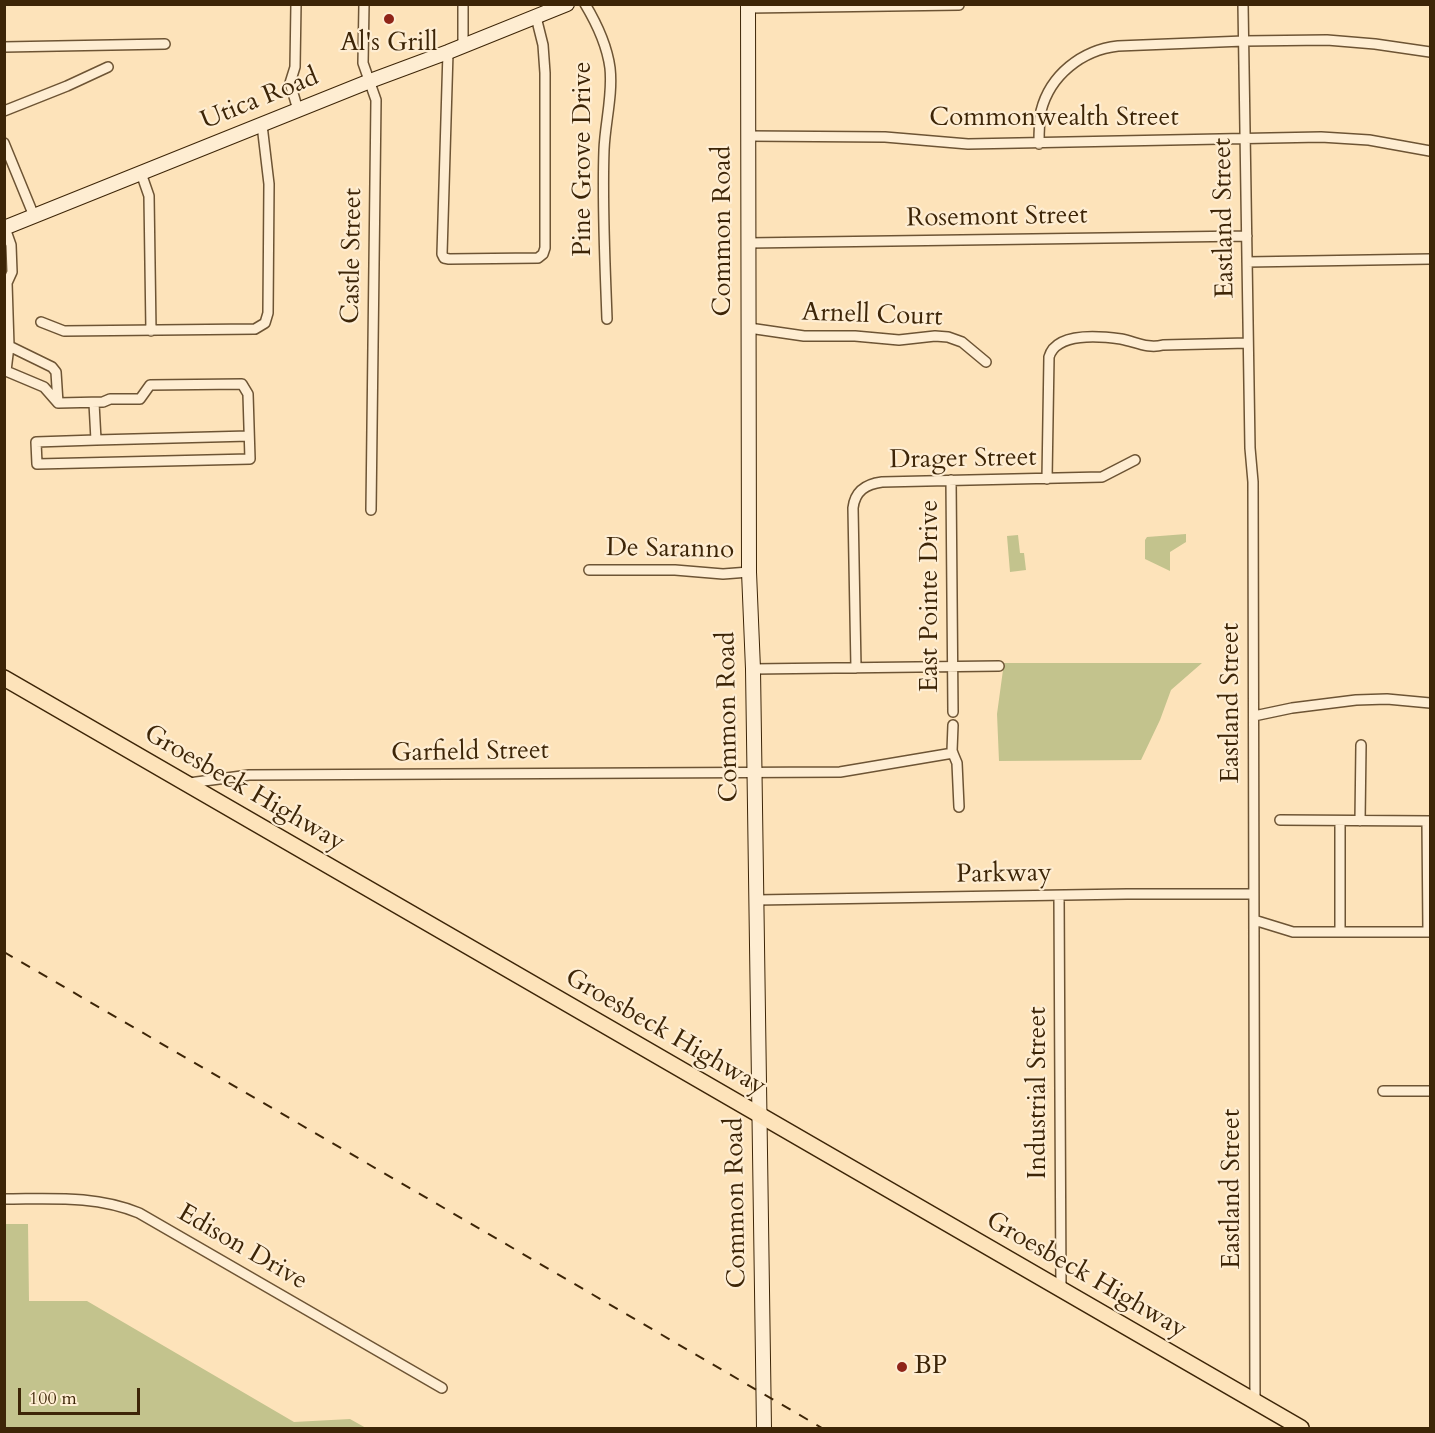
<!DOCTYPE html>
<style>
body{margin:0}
#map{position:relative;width:1435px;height:1433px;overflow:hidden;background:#fde3ba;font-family:Cardo,serif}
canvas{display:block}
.frame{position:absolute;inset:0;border:6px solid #3d2507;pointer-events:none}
.scale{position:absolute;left:18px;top:1388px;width:122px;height:27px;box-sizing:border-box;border:3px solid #3d2507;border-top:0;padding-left:8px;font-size:18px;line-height:21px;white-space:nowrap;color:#3d2507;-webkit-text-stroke:4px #feedd2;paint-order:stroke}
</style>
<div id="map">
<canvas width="1435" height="1433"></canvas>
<div class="frame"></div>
<div class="scale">100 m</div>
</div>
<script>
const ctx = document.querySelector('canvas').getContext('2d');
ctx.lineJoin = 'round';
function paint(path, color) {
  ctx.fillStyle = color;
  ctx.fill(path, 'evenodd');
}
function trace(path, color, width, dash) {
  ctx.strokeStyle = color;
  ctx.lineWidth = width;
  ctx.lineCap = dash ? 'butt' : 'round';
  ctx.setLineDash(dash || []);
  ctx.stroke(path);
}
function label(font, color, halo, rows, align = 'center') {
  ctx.font = font + ' Cardo,serif';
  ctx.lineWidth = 4.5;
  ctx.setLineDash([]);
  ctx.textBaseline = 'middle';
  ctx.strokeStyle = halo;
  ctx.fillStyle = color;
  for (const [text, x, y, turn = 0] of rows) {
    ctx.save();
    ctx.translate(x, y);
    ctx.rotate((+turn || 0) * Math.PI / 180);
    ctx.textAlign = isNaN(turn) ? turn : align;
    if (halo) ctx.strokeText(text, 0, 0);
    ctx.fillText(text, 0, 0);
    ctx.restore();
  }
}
const green = new Path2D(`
 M 1186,534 L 1186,542 L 1170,552 L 1170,571 L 1145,559 L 1145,540 L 1147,537 Z
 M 1018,535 L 1020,553 L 1024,553 L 1026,570 L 1010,572 L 1007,536 Z
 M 1001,663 L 1202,663 L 1171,690 L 1160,720 L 1141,760 L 999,761 L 997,714 L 1003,670 Z
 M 4,1224 L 28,1224 L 29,1301 L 87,1301 L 294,1422 L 350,1419 L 366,1428 L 9,1428 L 5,1427 Z`);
const street = new Path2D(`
 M 296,4 L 295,67 L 290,83 L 298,110
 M 364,4 L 363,63 L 376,100 L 371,510
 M 463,4 L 463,46
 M 585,4 C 597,24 607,45 610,68 C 613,95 605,123 604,150 C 602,206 605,262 607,319
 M 1243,4 L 1250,448 L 1253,482 L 1255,1402
 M 748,8 L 959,5
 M 4,47 L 165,44
 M 448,52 L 442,254 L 444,258 L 449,259 L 538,258 L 543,254 L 545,248 L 545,73 L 543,45 L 536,17
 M 4,111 L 67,86 L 108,67
 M 748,136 L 885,137 L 968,144 L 1321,137 L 1369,140 L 1430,151
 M 4,143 L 34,216
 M 1039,144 C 1039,133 1039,122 1041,111 C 1050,75 1082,50 1118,46 L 1244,41 L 1327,40 L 1375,44 L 1430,52
 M 141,173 L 149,196 L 151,331
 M 5,228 L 11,245 L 12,272 L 7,283 L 9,346 L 6,371 L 44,387 L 58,403 L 103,402 L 110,399 L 140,399 L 150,385 L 242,384 L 248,394 L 250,459 L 37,464 L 36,442 L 96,440 L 94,403
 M 748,243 L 1247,236
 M 1247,262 L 1430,259
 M 41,322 L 64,331 L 255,329 L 265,323 L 268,313 L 269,184 L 262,125
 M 749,328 L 804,336 L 855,336 L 899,340 L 935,336 L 948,337 L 962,342 L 986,362
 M 9,346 L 52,367 L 56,372 L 58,403
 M 96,440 L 249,436
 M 1047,479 L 1049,357 C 1056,332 1100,336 1121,339 C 1136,342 1148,349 1163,345 L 1248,343
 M 951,480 L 953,712
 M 589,570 L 675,570 L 723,574 L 749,572
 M 856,668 L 853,508 C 855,491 866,484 882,482 L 1102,477 L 1135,460
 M 753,669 L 999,666
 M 1254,716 L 1292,708 L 1356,700 L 1387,699 L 1430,703
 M 953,725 L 952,751 L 957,763 L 959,807
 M 189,783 L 249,775 L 840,772 L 953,753
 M 1280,820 L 1430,821
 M 1340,821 L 1340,932
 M 1360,821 L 1361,745
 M 1427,822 L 1428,932
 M 1059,896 L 1061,1290
 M 756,900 L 1127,894 L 1253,894
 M 1254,920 L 1293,932 L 1430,932
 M 1383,1091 L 1430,1091
 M 4,1199 C 51,1199 95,1195 139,1213 L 442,1388`);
const secondary = new Path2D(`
 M 748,4 L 749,572 L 753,669 L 764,1428
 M 4,228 L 370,81 L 448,52 L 567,4`);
const primary = new Path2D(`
 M 4,678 L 1301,1428`);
const rail = new Path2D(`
 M 4,952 L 822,1428`);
const markers = [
 [389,19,6,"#8f2418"],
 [902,1367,6,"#8f2418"]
];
const poiNames = [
 ["Al's Grill",389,44],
 ["BP",914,1367,"left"]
];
const streetNames = [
 ["Utica Road",260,100,-22],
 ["Commonwealth Street",1054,119],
 ["Pine Grove Drive",584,159,-90],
 ["Rosemont Street",997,218,-1],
 ["Eastland Street",1225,218,-91],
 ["Common Road",724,231,-90],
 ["Castle Street",353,256,-89],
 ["Arnell Court",872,316,2],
 ["Drager Street",963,460,-1],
 ["De Saranno",670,550,1],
 ["East Pointe Drive",931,596,-90],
 ["Eastland Street",1232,703,-90],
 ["Common Road",729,717,-91],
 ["Garfield Street",470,753,-1],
 ["Groesbeck Highway",244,789,30],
 ["Parkway",1004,875,-1],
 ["Groesbeck Highway",665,1033,30],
 ["Industrial Street",1039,1093,-90],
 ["Eastland Street",1233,1189,-90],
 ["Common Road",737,1203,-91],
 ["Edison Drive",242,1248,30],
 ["Groesbeck Highway",1086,1276,30]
];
paint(green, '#c3c38d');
trace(street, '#6d5434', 12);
trace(secondary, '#3d2507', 16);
trace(primary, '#3d2507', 18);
trace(street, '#feedd2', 9);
trace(secondary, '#feedd2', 14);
trace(primary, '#fde3ba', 15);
trace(rail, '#3d2507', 2, [10, 10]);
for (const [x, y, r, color] of markers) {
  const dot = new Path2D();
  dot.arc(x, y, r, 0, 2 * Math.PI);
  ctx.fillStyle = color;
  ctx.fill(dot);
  trace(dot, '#feedd2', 2);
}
label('26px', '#3d2507', '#feedd2', poiNames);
label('26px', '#3d2507', '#feedd2', streetNames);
</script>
